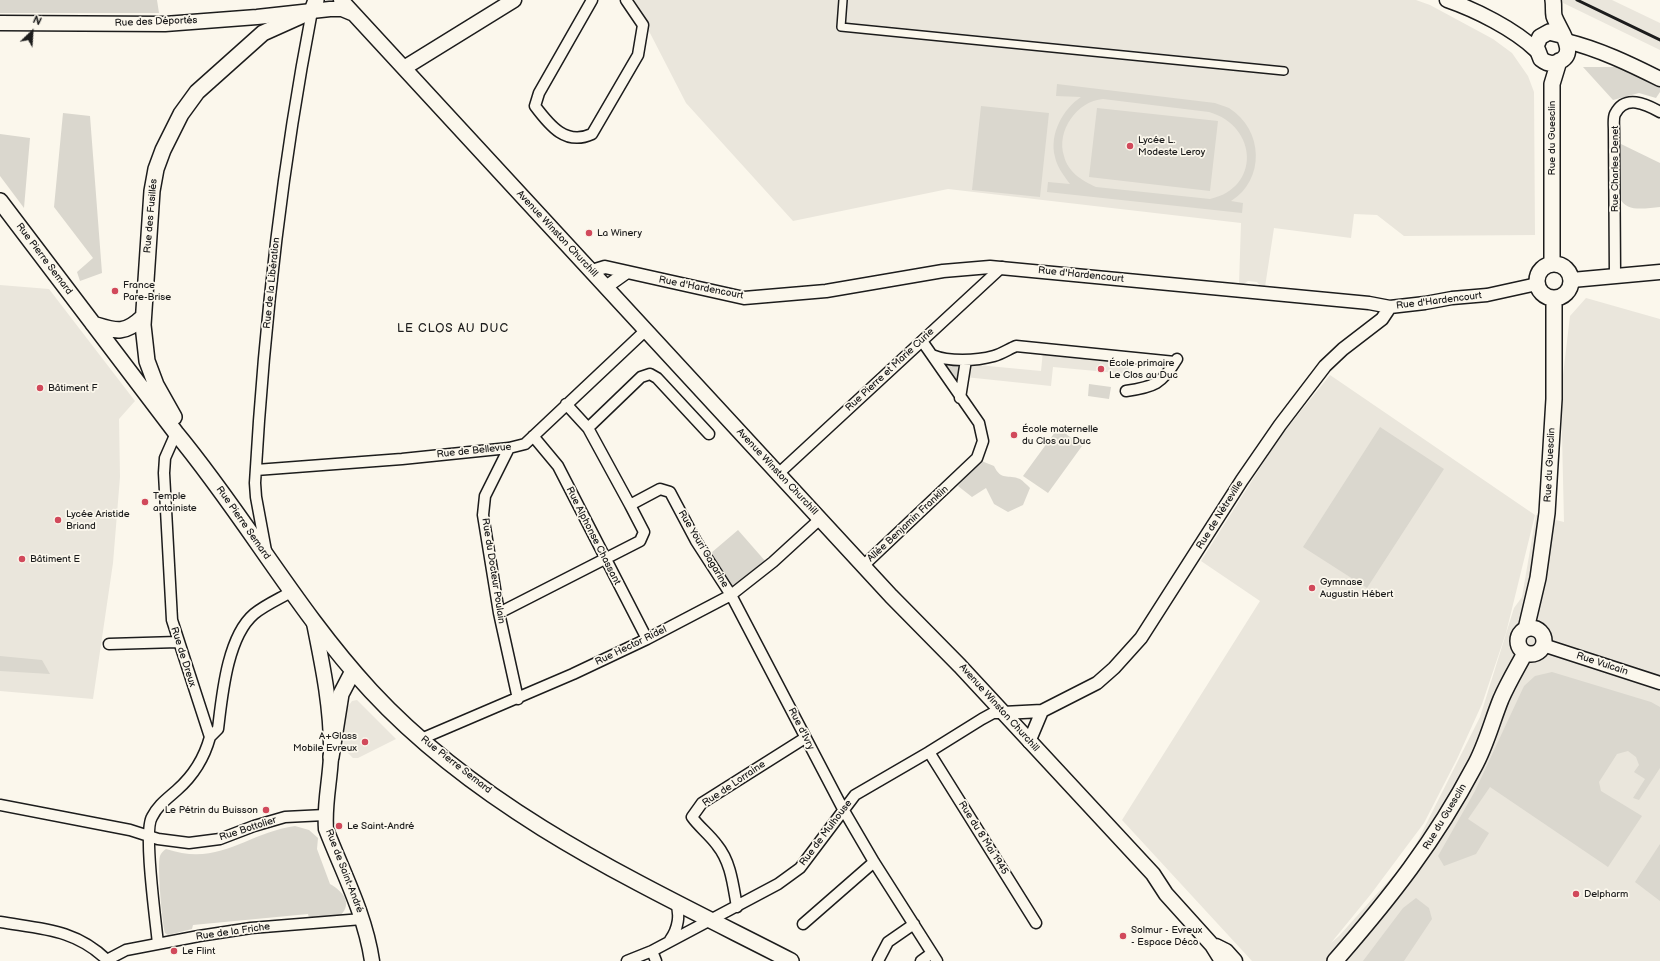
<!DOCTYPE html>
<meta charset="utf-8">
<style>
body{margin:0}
#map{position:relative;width:1660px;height:961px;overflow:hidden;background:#fbf7ec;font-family:"Balsamiq Sans",sans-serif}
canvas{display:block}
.north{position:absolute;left:12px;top:12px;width:40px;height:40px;-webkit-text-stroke:3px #fbf7ec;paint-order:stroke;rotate:25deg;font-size:11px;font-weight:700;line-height:16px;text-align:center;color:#1c1c1c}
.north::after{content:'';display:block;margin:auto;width:14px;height:18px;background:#1c1c1c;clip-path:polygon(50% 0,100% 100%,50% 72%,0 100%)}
</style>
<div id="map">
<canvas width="1660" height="961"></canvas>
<div class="north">N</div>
</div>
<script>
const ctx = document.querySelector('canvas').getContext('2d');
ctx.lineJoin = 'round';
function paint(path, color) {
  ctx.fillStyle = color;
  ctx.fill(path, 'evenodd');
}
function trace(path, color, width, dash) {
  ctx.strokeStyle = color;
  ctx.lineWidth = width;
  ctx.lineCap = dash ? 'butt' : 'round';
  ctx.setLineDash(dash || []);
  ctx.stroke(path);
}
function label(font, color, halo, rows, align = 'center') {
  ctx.font = font + ' "Balsamiq Sans",sans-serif';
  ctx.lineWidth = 3.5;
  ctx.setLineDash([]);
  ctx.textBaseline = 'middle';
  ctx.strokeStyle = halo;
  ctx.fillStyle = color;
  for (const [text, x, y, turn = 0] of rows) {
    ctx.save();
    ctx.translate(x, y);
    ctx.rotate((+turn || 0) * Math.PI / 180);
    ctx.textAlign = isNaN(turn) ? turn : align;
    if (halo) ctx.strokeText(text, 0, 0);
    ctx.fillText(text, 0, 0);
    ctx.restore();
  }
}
const built = new Path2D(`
 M 633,0 L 1416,0 L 1430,5 L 1493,39 L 1512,53 L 1528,76 L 1534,92 L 1535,235 L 1404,236 L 1377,215 L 1354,214 L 1351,238 L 1274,228 L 1265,287 L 1261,287 L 1257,282 L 1248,281 L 1242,285 L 1239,284 L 1241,223 L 948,189 L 793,221 L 686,103 Z
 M 1557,0 L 1612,0 L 1660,23 L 1660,50 Z
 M 0,285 L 49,289 L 135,401 L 119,419 L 120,477 L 113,563 L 93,699 L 0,691 Z
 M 1586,298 L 1660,319 L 1660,961 L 1252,961 L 1122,820 L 1260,601 L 1201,561 L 1279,438 L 1330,375 L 1535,515 L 1506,633 L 1482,704 L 1457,759 L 1424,823 L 1371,894 L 1331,943 L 1339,936 L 1409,858 L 1480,717 L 1514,608 L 1522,597 L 1536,515 L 1564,522 L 1561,392 L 1570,316 Z
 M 1043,351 L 1130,360 L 1128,374 L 1053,367 L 1051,386 L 965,377 L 967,364 L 1041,371 Z
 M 357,700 L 396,739 L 358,758 L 353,758 L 348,753 L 344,746 L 343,737 L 344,712 L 352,701 Z`);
const green = new Path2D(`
 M 0,0 L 157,0 L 159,13 L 0,13 Z
 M 1583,67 L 1621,67 L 1660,86 L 1660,92 L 1656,98 L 1639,93 L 1613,100 Z
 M 1057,84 L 1215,103 C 1219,105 1225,106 1229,108 C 1264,130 1265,180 1231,201 L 1243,203 L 1242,213 L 1047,192 L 1048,182 L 1070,184 C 1064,176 1057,167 1055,157 C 1049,134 1063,109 1081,97 L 1056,96 ZM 1103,99 L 1209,112 C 1258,126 1261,188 1210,199 L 1096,187 C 1081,180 1068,172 1064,156 C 1056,131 1077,101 1103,99 Z
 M 981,106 L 1049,113 L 1040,197 L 972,190 Z
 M 1097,108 L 1218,121 L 1210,191 L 1089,177 Z
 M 63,113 L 90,116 L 102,273 L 80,281 L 77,272 L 93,258 L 54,207 Z
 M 0,134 L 30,138 L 24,208 L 0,176 Z
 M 1621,144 L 1660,163 L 1660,207 C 1646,208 1626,213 1620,198 Z
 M 937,360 L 963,362 L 959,391 Z
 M 1089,384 L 1111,387 L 1109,399 L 1088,396 Z
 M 1380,427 L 1444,469 L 1367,588 L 1303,547 Z
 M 1058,428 L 1082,446 L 1048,493 L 1023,476 Z
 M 979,460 L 994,466 C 1001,481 1008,474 1020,479 C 1023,481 1027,485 1030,488 L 1023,505 L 1008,512 L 994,504 L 986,488 L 972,497 L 958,486 Z
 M 738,530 L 766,562 L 747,577 L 731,586 L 711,553 Z
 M 0,656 L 42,660 L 50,674 L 0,671 Z
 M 1552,672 L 1651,702 L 1660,707 L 1660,768 L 1639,800 L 1633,798 L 1645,779 L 1634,772 L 1639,765 L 1636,757 L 1628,751 L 1617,754 L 1599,782 L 1601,791 L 1642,816 L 1608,867 L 1490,787 L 1468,819 L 1489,833 L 1476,854 L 1444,866 L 1438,856 L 1475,791 L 1524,686 L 1535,676 Z
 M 295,826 L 309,830 L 318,838 L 317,849 L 330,884 C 342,891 353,902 341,915 L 309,918 L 308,914 L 193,925 L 192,929 L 168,935 L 165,933 C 162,923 157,864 160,856 C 161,853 163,851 166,849 C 220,867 246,833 295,826 Z
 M 1660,844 L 1660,901 L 1635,882 Z
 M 1416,898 L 1429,908 L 1432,919 L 1404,961 L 1363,961 L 1403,908 Z`);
const pedestrian = new Path2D(`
 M 843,0 L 841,27 L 1284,71`);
const minor = new Path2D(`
 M 592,0 L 539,93 L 535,106 C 550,126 566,146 592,134 L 638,55 L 643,25 L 626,0
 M 1615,276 L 1614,130 C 1614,125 1613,118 1615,114 C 1625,94 1646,104 1660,112
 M 932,355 C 949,362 976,361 994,356 C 1001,354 1009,349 1016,346 L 1175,362
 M 1126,391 C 1154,387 1162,384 1177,359
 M 960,398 L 966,360
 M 566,404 L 588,428 L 630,505 L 660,489 L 670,492 L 696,541 L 731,595 L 843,809 L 874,862 L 937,961
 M 588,428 L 641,377 L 650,374 L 657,378 L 709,434
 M 533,436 L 558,466 L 647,639
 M 509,448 L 485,496 L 483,515 L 499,613 L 518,699
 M 256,470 L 402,459 L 509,448 L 525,444 L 646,330
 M 778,474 L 1002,267
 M 266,551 L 256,497 L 255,483 C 264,325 282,166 312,11
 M 863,566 L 977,458 L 983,441 L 979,423 L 922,341
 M 499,613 L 640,541 L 644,532 L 630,505
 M 109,644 L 178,642
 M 210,737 L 218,729 C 222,696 227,637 254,614 C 265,605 279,599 291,592
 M 421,739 L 573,674 L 647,639 L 731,595 L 773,562 L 820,519
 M 929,752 L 1036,923
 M 0,805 L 130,830 L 158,839 L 189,843 L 220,839 L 254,826 L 285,817 L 325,815
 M 737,907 C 733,885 731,862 717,845 C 709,834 699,827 692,817 L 702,803 L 805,738
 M 0,922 C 42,929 75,929 107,960
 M 803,924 L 874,862
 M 670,940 C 678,929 681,914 675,901
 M 158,944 C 156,922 143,831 152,817 C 158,805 167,799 177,790 C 194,775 204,759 210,737 L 172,620 L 164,473 L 165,458 L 176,433
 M 652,951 L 656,961
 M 107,960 L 126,950 L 199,936 L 251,928 L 362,919
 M 627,961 L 652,951 L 778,884 L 800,868 L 855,795 L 929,752 L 982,719 L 993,713 L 1003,713
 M 878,961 L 888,942 L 914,924
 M 921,961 L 932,953`);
const tertiary = new Path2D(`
 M 592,271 L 605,267 L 744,298 L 826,291 L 943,271 L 990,267 L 1369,303 L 1390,307 L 1425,303 L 1452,298 L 1487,295 L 1537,284
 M 606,287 L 627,272
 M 1543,645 L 1660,683
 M 1003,713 L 1042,711 L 1097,683 L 1114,668 L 1141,638 L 1242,480 L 1280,425 L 1325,366 L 1343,349 L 1382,319 L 1390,307
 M 1029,742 L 1042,711`);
const secondary = new Path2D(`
 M 341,0 L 891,596 L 960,666 L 1153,874 L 1166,894 L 1212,945 L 1222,961
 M 1447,0 C 1476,10 1514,29 1536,50
 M 0,23 L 165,24 L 257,17 L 330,9 L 342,9 L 354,14
 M 1566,41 C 1599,49 1630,64 1660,79
 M 404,68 L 514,0
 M 1572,280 L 1660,272
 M 314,623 C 323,667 332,711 331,756 C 330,781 324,805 326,829 C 343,873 365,914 372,961
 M 1216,946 L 1226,951 L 1235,961`);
const primary = new Path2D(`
 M 1553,0 C 1554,5 1553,11 1554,16 C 1558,29 1580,53 1558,62 C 1552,65 1546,63 1541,59 L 1536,46 L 1540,37 L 1549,32 L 1561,35
 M 0,201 L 176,433 C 245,516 297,611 371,691 C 486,815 643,885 791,961
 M1537 281a17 17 0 1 1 34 0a17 17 0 1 1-34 0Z
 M 1552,264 L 1552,84 L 1559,61
 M 93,324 C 116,331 124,335 143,317
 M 174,417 L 156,385 L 147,361 L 143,325 L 152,191 L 156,169 L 163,150 L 181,114 L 197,92 L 263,33 L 312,11 L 316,0
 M1518 641a13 13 0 1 1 26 0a13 13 0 1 1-26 0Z
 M 1526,629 L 1538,578 L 1547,513 L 1554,399 L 1554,299
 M 331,757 L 341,694 L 353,671
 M 1335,961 C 1390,898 1435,841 1474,767 C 1486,746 1492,721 1501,699 C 1508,683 1517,668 1525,653`);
const rail = new Path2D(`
 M 1577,0 L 1660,40`);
const markers = [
 [1130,146,4,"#d1495b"],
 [589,233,4,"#d1495b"],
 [115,291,4,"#d1495b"],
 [1101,369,4,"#d1495b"],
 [40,388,4,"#d1495b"],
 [1014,435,4,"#d1495b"],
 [145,502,4,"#d1495b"],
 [58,520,4,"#d1495b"],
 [22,559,4,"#d1495b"],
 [1312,588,4,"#d1495b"],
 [365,742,4,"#d1495b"],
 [266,810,4,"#d1495b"],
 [339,826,4,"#d1495b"],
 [1576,894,4,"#d1495b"],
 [1123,936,4,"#d1495b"],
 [174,951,4,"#d1495b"]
];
const streetNames = [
 ["Rue des Déportés",156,22,-2],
 ["Rue du Guesclin",1552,138,-90],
 ["Rue Charles Denet",1615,169,-90],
 ["Rue des Fusillés",151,216,-85],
 ["Avenue Winston Churchill",557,234,47],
 ["Rue Pierre Semard",44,259,53],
 ["Rue d'Hardencourt",1081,275,6],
 ["Rue de la Libération",272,283,-84],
 ["Rue d'Hardencourt",701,288,11],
 ["Rue d'Hardencourt",1439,301,-7],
 ["Rue Pierre et Marie Curie",890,370,-43],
 ["Rue de Bellevue",474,451,-6],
 ["Rue du Guesclin",1550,465,-87],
 ["Avenue Winston Churchill",777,472,47],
 ["Rue de Nétreville",1220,515,-58],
 ["Rue Pierre Semard",243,523,55],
 ["Allée Benjamin Franklin",908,524,-43],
 ["Rue Alphonse Chassant",593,536,63],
 ["Rue Youri Gagarine",703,549,59],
 ["Rue du Docteur Poulain",493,571,81],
 ["Rue Hector Ridel",631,646,-26],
 ["Rue de Dreux",183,657,72],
 ["Rue Vulcain",1602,664,18],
 ["Avenue Winston Churchill",999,708,48],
 ["Rue d'Ivry",801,729,63],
 ["Rue Pierre Semard",456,765,38],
 ["Rue de Lorraine",734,784,-34],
 ["Rue du Guesclin",1445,817,-59],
 ["Rue Bottolier",248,829,-18],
 ["Rue de Mulhouse",826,833,-53],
 ["Rue du 8 Mai 1945",983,838,58],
 ["Rue de Saint-André",344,871,69],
 ["Rue de la Friche",233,932,-8]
];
const poiNames = [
 ["Lycée L.",1138,140],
 ["Modeste Leroy",1138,152],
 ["La Winery",597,233],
 ["France",123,285],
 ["Pare-Brise",123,297],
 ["École primaire",1109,363],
 ["Le Clos au Duc",1109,375],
 ["Bâtiment F",48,388],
 ["École maternelle",1022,429],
 ["du Clos au Duc",1022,441],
 ["Temple",153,496],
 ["antoiniste",153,508],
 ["Lycée Aristide",66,514],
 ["Briand",66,526],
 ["Bâtiment E",30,559],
 ["Gymnase",1320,582],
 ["Augustin Hébert",1320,594],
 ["A+Glass",357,736,"right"],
 ["Mobile Evreux",357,748,"right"],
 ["Le Pétrin du Buisson",258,810,"right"],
 ["Le Saint-André",347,826],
 ["Delpharm",1584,894],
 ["Solmur - Evreux",1131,930],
 ["- Espace Déco",1131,942],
 ["Le Flint",182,951]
];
const quarterNames = [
 ["LE CLOS AU DUC",453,329]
];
paint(built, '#eae6dc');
paint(green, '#dad7ce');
trace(pedestrian, '#1c1c1c', 10);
trace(minor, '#1c1c1c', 13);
trace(tertiary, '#1c1c1c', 15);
trace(secondary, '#1c1c1c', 17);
trace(primary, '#1c1c1c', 18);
trace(pedestrian, '#fbf7ec', 7);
trace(minor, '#fbf7ec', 10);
trace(tertiary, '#fbf7ec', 12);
trace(secondary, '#fbf7ec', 14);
trace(primary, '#fbf7ec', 15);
trace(rail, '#1c1c1c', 3);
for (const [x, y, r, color] of markers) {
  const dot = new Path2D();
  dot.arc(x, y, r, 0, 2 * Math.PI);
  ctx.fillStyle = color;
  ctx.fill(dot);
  trace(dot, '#fbf7ec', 1.5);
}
label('10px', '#1c1c1c', '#fbf7ec', streetNames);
label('10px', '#1c1c1c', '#fbf7ec', poiNames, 'left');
ctx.letterSpacing = '1px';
label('12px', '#1c1c1c', '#fbf7ec', quarterNames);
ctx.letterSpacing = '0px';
</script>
